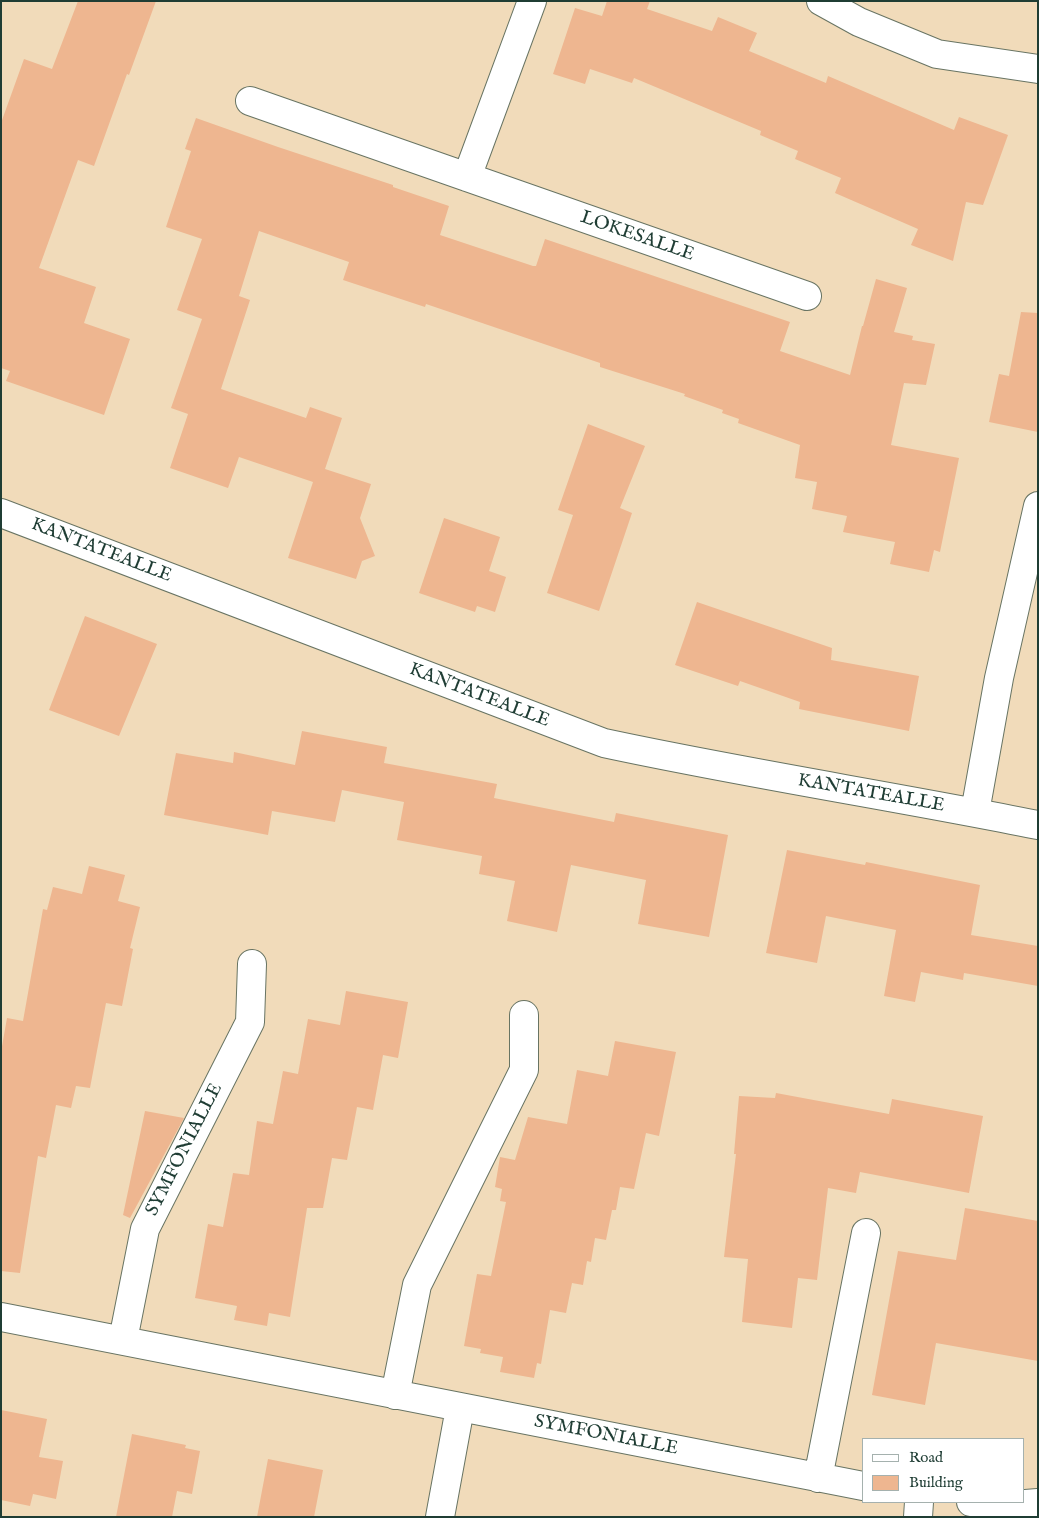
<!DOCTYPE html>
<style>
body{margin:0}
#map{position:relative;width:1039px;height:1518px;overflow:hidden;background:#f1dbba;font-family:"IM FELL English",serif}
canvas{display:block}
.frame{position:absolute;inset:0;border:2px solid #1f3d34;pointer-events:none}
.legend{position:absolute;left:862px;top:1438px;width:162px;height:65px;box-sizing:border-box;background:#fff;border:1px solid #a5b1ae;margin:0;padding:6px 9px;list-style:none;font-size:15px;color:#1f3d34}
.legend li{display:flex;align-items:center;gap:10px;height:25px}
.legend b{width:25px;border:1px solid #a5b1ae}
</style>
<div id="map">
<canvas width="1039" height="1518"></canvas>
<div class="frame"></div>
<ul class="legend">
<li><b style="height:6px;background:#fff"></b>Road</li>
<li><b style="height:14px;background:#eeb690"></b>Building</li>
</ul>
</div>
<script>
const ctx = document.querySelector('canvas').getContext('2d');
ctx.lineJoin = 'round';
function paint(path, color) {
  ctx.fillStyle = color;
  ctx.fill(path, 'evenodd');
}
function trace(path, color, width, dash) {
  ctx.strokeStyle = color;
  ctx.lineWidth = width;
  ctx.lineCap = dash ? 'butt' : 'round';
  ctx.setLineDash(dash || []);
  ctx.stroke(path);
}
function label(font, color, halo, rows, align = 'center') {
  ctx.font = font + ' "IM FELL English",serif';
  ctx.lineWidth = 4;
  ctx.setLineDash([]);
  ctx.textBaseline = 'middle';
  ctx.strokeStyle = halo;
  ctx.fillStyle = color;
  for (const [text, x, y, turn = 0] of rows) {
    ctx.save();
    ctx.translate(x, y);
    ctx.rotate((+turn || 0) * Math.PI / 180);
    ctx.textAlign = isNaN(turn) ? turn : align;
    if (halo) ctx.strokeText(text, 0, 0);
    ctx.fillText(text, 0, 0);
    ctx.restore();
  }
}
const building = new Path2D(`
 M 78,1 L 156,1 L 129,75 L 127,74 L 94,166 L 78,160 L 39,268 L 96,287 L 84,323 L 130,339 L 104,415 L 6,381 L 10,371 L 1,368 L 1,123 L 24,59 L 52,69 Z
 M 607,1 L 650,1 L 647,9 L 712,31 L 718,17 L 757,33 L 749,51 L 826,83 L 828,76 L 954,130 L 959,117 L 1008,135 L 983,205 L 966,202 L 953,261 L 911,245 L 918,229 L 835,193 L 841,178 L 795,159 L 798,151 L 760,135 L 761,131 L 634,78 L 632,83 L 590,69 L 585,84 L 553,74 L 575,8 L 602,16 Z
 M 196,118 L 278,147 L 393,185 L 393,187 L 449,206 L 440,235 L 533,266 L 536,266 L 545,239 L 790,322 L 780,351 L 850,375 L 862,326 L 863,326 L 876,279 L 907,288 L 894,332 L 913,336 L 912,340 L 935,344 L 926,385 L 904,383 L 891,445 L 959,458 L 940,552 L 934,550 L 929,572 L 890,564 L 895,542 L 843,532 L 847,516 L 812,509 L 817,482 L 795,478 L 800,445 L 738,423 L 739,419 L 722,413 L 723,410 L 684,396 L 685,394 L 600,367 L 600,363 L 426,304 L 425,307 L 343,280 L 349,262 L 259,231 L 239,296 L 250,300 L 221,389 L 306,418 L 310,407 L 342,418 L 325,469 L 371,484 L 360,518 L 375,556 L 362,561 L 356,579 L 288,558 L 313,482 L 239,457 L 228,488 L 170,468 L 188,414 L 171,408 L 202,319 L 177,310 L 202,239 L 166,227 L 191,151 L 185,149 Z
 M 1021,312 L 1038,313 L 1038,432 L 989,422 L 999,374 L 1009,376 Z
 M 588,424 L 645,446 L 620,508 L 632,513 L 599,611 L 547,593 L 573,515 L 558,510 Z
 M 444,518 L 500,537 L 489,571 L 506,577 L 495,612 L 477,606 L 475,612 L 419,593 Z
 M 697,602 L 832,648 L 831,660 L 919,676 L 909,731 L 799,709 L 800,702 L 740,681 L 738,686 L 675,665 Z
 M 85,616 L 157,644 L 119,736 L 49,710 Z
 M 302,731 L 387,747 L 384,763 L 497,784 L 494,798 L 614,822 L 616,813 L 728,835 L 709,937 L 638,924 L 646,880 L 571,865 L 557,932 L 507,921 L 515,881 L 479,874 L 482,856 L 397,840 L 404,802 L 342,790 L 335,822 L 272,811 L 268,835 L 164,815 L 176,753 L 233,763 L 234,752 L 295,765 Z
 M 787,850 L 865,865 L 866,862 L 980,885 L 971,935 L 1038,946 L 1038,986 L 964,973 L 963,980 L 921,972 L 915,1002 L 884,996 L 896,930 L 826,916 L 817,963 L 766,953 Z
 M 89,866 L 125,875 L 118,901 L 140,907 L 130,948 L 133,949 L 122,1006 L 106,1003 L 90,1088 L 76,1086 L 71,1108 L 56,1105 L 46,1158 L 38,1156 L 20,1273 L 1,1271 L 1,1052 L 7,1018 L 23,1021 L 43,909 L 47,910 L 53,887 L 82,894 Z
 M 346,991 L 408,1002 L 398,1058 L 383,1055 L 373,1110 L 357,1107 L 347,1160 L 332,1158 L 323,1208 L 307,1208 L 290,1317 L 269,1313 L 267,1326 L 234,1320 L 237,1306 L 195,1298 L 208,1224 L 223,1227 L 233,1173 L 249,1175 L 257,1121 L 273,1124 L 283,1071 L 298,1074 L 308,1019 L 340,1025 Z
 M 615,1041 L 676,1052 L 659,1136 L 646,1133 L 634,1189 L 620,1187 L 616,1210 L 612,1210 L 606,1240 L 595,1238 L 591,1262 L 587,1261 L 583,1285 L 572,1283 L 566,1313 L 550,1310 L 541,1364 L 537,1363 L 534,1378 L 500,1372 L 503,1357 L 480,1353 L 481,1349 L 464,1346 L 477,1274 L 491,1276 L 506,1202 L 500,1201 L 502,1189 L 495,1187 L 500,1157 L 515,1160 L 528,1117 L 567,1124 L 577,1070 L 608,1076 Z
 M 776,1093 L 889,1114 L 892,1099 L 983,1116 L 969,1193 L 860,1172 L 856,1193 L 828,1188 L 817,1280 L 798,1278 L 792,1328 L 742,1322 L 748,1259 L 724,1257 L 736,1154 L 734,1154 L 739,1096 L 775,1098 Z
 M 145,1111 L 184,1118 L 130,1218 L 123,1215 Z
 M 965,1208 L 1038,1221 L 1038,1361 L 936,1343 L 925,1405 L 872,1395 L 898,1251 L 956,1260 Z
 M 1,1410 L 47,1419 L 39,1457 L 63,1461 L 56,1499 L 33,1494 L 30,1506 L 1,1500 Z
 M 132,1434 L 186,1445 L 185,1448 L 200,1451 L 192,1494 L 177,1491 L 172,1517 L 116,1517 Z
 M 268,1459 L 323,1470 L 314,1517 L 257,1517 Z`);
const minor = new Path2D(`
 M 821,1 L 859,22 L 937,54 L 1038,69
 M 250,101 L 807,296
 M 467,177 L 532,1
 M 1,513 L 604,743 C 748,774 894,796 1038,825
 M 975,812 L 999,678 L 1038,506
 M 1,1317 L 863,1486
 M 123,1340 L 145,1229 L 250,1022 L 252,964
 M 395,1395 L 417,1285 L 524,1070 L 524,1015
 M 818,1478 L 866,1233
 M 971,1502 L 1013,1505 L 1038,1503
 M 440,1517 L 460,1408
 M 918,1517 L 919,1502`);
const streetNames = [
 ["LOKESALLE",637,237,19],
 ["KANTATEALLE",101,551,21],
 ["KANTATEALLE",479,696,21],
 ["KANTATEALLE",871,794,10],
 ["SYMFONIALLE",185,1150,-63],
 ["SYMFONIALLE",606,1436,11]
];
paint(building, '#eeb690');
trace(minor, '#687463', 30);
trace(minor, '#fff', 28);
label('19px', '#1f3d34', '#fff', streetNames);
</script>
